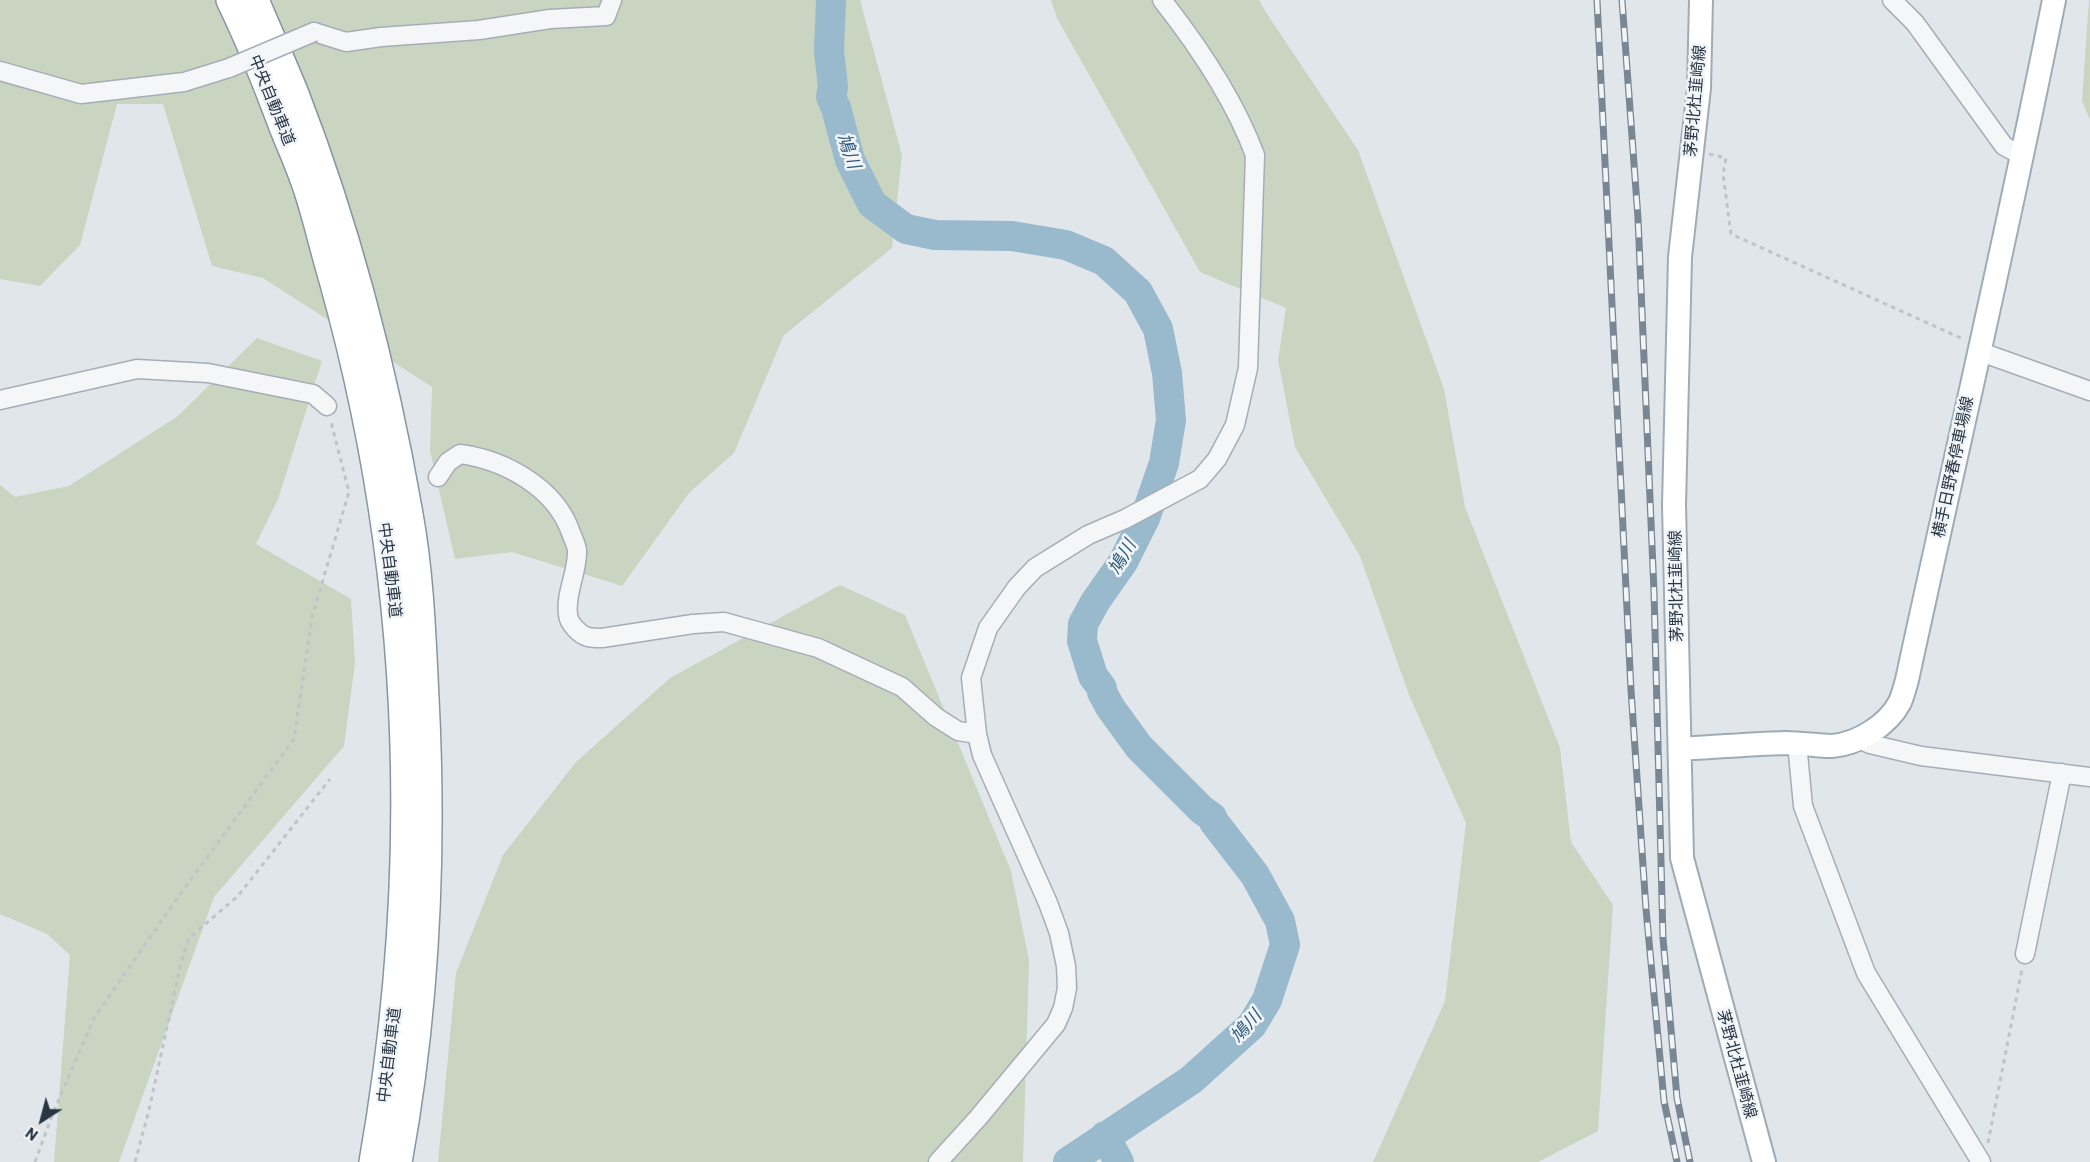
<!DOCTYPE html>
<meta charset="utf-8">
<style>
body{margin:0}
#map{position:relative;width:2090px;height:1162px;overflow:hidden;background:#e1e6eb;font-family:Barlow,sans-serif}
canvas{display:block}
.north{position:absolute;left:12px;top:1090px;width:60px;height:60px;-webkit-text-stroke:4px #f1f5f8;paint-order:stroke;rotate:216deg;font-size:16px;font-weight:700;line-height:24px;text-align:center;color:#283543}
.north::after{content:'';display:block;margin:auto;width:21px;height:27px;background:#283543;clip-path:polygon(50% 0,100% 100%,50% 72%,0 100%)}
</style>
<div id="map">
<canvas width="2090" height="1162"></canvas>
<div class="north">N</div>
</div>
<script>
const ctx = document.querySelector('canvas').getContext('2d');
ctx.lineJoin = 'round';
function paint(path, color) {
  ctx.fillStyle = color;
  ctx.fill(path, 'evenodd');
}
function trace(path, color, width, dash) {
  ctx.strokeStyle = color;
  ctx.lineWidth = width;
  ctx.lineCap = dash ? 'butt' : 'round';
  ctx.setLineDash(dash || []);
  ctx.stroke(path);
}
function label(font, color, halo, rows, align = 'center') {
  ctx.font = font + ' Barlow,"Noto Sans JP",sans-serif';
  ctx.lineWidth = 5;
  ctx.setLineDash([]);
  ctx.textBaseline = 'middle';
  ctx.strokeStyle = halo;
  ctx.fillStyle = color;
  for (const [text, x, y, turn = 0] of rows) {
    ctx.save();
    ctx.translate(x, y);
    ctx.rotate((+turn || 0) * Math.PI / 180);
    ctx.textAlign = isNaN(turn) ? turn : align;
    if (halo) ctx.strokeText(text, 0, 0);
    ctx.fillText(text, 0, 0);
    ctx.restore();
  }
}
const green = new Path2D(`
 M 0,0 L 860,0 L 902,155 L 892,248 L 784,335 L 734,453 L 689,493 L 622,586 L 512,552 L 455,559 L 430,451 L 432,387 L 263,278 L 212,266 L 163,104 L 117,104 L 80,245 L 40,286 L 0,279 Z
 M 1051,0 L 1259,0 L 1265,11 L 1358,150 L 1444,389 L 1465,507 L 1560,748 L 1571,842 L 1613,905 L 1598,1131 L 1538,1162 L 1373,1162 L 1445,1001 L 1466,823 L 1409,695 L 1360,556 L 1295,447 L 1278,360 L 1286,308 L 1200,272 L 1057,18 Z
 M 2089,0 L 2090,0 L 2090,120 L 2082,101 Z
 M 257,338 L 322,361 L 278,499 L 256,544 L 351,599 L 355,663 L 344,746 L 214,897 L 119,1162 L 54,1162 L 70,955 L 47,934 L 0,914 L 0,485 L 15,497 L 69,486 L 178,416 Z
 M 840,585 L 905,615 L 1011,871 L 1029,960 L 1023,1162 L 438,1162 L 456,973 L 503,855 L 576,762 L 670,678 Z`);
const river = new Path2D(`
 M 831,0 L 829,51 L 833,87 L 831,97 L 836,108 L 850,160 L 872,204 L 906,229 L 935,235 L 1012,236 L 1066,245 L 1104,261 L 1138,292 L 1158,329 L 1167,373 L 1171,420 L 1164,463 L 1145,518 L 1123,562 L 1095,602 L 1083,624 L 1082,641 L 1093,676 L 1102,688 L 1102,692 L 1110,707 L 1139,747 L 1202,810 L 1212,817 L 1214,822 L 1255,875 L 1280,921 L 1285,945 L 1267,1000 L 1252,1025 L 1191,1080 L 1068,1162
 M 1105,1136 L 1119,1162`);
const path = new Path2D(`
 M 1709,154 L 1726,158 L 1723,174 L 1731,234 L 1963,339
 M 1988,1143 L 2022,969
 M 35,1162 L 53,1113 L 94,1018 L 178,897 L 294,739 L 312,617 L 349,492 L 331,422
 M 135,1162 L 149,1110 L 181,963 L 189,938 L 238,896 L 330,779`);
const minor = new Path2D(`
 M 1892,0 L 1915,23 L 2004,146 L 2023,156
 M 314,32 L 346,42 L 381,37 L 479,30 L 550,19 L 606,16 L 612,0
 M 0,71 L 81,94 L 184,82 L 229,68
 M 1978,351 L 2090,391
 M 0,400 L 137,369 L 208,373 L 313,394 L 327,406
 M 438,477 L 448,462 L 460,454 C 505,460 556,488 571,533 C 573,538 576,544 577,550 C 578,572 565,593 568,614 C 568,623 580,635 588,637 C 592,638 598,638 602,638 L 693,624 L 724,622 L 818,648 L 902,687 L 936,717 L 958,731 L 977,734
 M 1859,739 L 1870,744 L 1921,756 L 2090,777
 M 1797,743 L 1803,806 L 1866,973 L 1981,1162
 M 2025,954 L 2062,773
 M 938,1162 L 978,1118 L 1056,1024 L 1063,1008 L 1067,988 L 1066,966 L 1059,933 L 1048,903 L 982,755 L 977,734 L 971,678 L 988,628 L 1017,587 L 1035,568 L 1088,535 L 1125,519 L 1200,479 L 1217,459 L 1235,425 L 1248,368 L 1255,155 C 1234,99 1199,47 1162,0`);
const major = new Path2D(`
 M 1701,0 L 1699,88 L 1680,257 L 1674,505 L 1682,858 L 1764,1162
 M 1680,749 C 1715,747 1751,744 1786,743 C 1802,743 1817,746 1832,746 C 1858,744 1888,725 1900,702 C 1903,695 1905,687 1907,680 C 1956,453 2009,227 2054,0`);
const highway = new Path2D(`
 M 230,0 C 250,41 267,84 283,127 C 291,147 300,167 307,188 C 317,218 324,250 333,280 C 414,570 425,866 373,1162
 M 255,0 C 268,31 282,62 295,94 C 347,228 384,371 409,514 C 420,575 422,636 425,698 C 433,854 426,1009 398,1162`);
const rail = new Path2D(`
 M 1597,0 L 1631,690 L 1646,909 L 1664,1101 L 1677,1162
 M 1622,0 L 1638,218 L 1654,592 L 1663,938 L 1677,1098 L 1690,1162`);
const minorBridge = new Path2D(`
 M 229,68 L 314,32`);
const streetNames = [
 ["中央自動車道",272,100,68],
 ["茅野北杜韮崎線",1695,101,-85],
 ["横手日野春停車場線",1953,467,-78],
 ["中央自動車道",390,570,83],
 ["茅野北杜韮崎線",1676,586,-91],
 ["中央自動車道",389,1055,-83],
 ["茅野北杜韮崎線",1737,1064,75]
];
const waterNames = [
 ["鳩川",849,151,70],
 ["鳩川",1122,557,-60],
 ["鳩川",1246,1026,-49]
];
paint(green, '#c9d5c1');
trace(river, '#99b9cd', 30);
trace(minor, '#a6adb5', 21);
trace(major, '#9facb7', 26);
trace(highway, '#8795a2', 30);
trace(path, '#bfc4c9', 3, [4.5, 4.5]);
trace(minor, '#f4f6f8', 18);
trace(major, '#fff', 22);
trace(highway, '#fff', 27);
trace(rail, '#798795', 7);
trace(rail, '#f1f5f8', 4.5, [14]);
trace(minorBridge, '#a6adb5', 21, []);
trace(minorBridge, '#f4f6f8', 18);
label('16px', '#283543', '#f1f5f8', streetNames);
label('italic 18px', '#2f5a7a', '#f1f5f8', waterNames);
</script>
